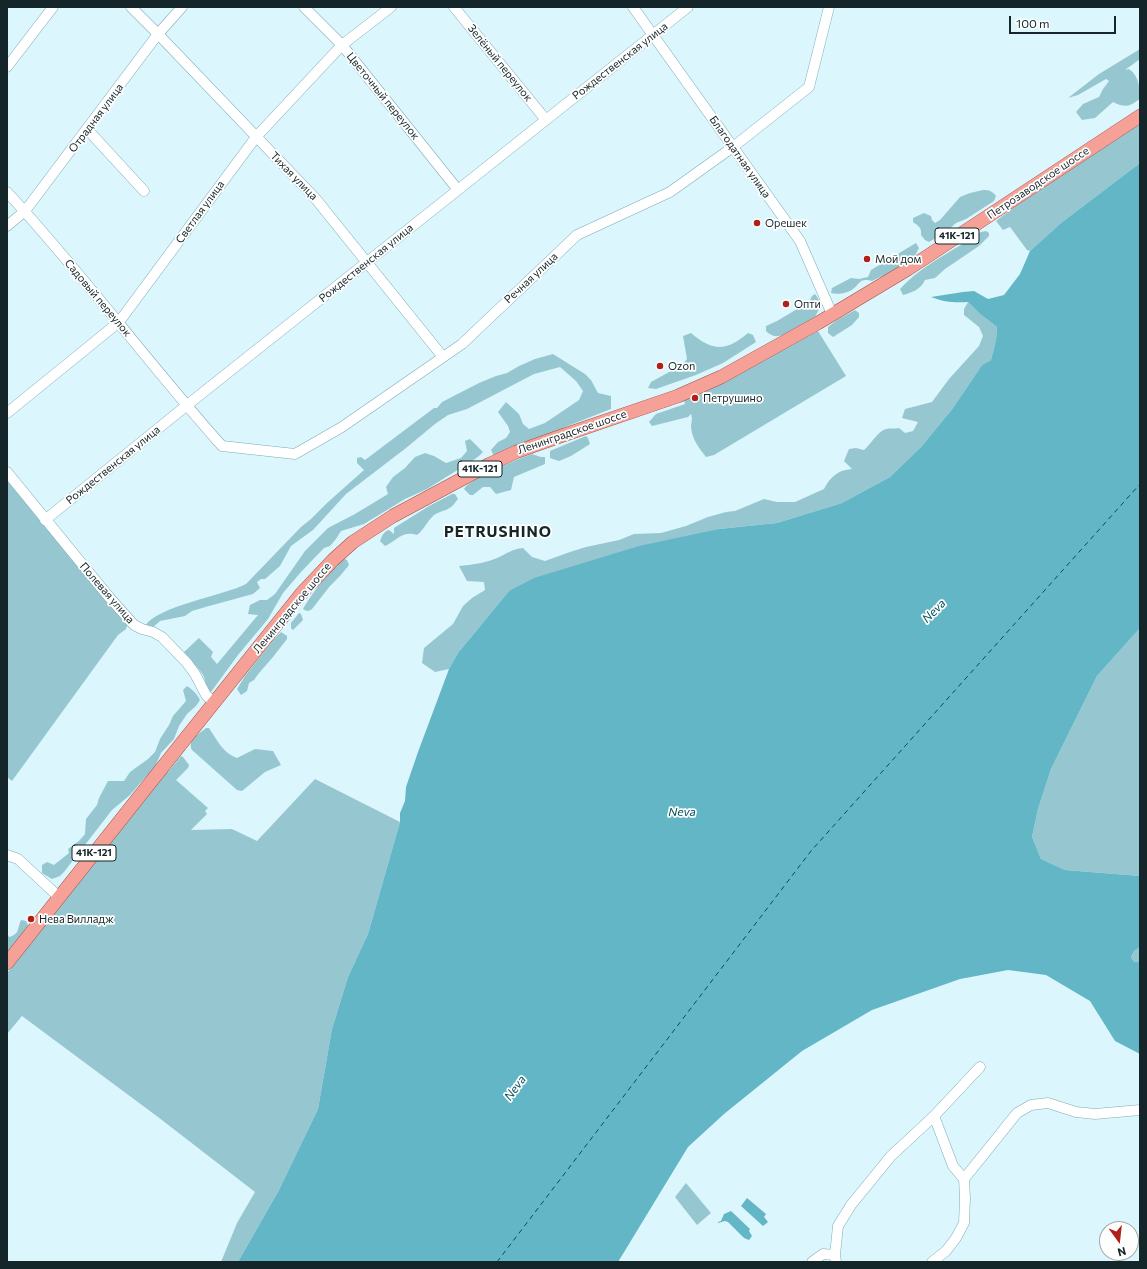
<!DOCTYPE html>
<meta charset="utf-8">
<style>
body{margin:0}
#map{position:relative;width:1147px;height:1269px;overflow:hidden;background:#dbf6fc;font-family:Commissioner,sans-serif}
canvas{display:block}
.frame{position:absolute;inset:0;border:8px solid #142629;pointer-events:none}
.north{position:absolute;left:1099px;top:1221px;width:40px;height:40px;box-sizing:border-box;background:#fefefe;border:1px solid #a0a8a9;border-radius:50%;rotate:165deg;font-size:11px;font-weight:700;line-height:16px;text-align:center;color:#142629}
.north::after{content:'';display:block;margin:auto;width:14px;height:18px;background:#b0201b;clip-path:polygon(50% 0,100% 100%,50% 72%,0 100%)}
.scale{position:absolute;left:1009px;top:16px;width:107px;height:18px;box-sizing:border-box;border:2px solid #142629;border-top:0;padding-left:5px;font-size:12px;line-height:14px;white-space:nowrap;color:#142629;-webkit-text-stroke:3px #fefefe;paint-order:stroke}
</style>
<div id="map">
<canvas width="1147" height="1269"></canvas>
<div class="frame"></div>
<div class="north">N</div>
<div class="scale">100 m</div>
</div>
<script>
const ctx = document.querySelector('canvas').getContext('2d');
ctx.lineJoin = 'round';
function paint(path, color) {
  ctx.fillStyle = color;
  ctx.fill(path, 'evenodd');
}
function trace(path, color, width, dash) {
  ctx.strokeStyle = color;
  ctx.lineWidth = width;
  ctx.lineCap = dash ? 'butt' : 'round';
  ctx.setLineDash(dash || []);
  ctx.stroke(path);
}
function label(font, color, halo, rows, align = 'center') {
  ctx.font = font + ' Commissioner,sans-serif';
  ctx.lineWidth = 3.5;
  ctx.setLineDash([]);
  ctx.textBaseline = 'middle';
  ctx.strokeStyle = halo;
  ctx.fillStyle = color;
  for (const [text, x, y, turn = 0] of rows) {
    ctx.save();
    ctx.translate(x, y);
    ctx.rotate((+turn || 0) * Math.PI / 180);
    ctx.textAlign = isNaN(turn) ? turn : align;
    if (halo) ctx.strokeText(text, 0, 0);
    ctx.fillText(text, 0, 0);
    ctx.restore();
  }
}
const green = new Path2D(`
 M 1140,49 L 1140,59 L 1125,70 L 1129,69 C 1139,76 1140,88 1140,99 C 1128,107 1126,108 1113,102 L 1095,118 L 1082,120 L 1076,112 L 1083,104 L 1099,97 L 1103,89 L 1109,81 L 1106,79 L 1078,95 L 1068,98 L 1099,74 Z
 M 1140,123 L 1140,163 L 1061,223 L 1030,251 L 1027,250 L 1010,227 L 1003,230 L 996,221 C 1042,185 1092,156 1140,123 Z
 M 983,190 C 990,190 992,191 996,196 L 994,201 L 966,219 L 956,223 L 946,232 L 929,242 L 925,240 L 921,235 C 922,227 918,226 913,222 L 913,218 L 924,213 L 931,216 L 932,220 L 935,223 L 940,220 L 960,197 L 970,193 Z
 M 986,231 L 989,233 L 989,236 L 979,246 L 945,269 L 935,278 L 925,280 C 920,290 913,292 903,295 L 900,289 C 923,264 954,251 981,232 Z
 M 916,243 L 919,248 L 915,256 L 907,261 L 891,274 L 880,277 L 872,281 C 859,278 861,283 853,289 C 848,293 838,295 831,293 L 832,288 L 851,278 L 859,279 L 868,277 L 871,270 Z
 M 815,294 C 824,304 818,316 808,323 C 805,326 799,328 794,330 C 788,333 781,337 774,336 C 771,335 768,333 766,331 L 766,326 L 777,321 L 809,302 L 812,296 Z
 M 968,302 L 980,314 L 997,327 L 996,340 L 991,360 L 982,365 L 953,408 L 921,447 L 890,477 L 842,503 L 777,523 L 719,529 L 509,591 L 458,653 L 449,669 L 435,672 L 422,663 L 424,648 L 453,624 L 463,606 L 472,598 L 485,590 L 484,582 L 467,581 L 459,566 C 472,565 485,563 497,558 C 506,554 512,549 523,548 L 532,557 L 545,561 L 570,552 L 586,547 L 619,540 L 634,534 L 661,533 L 686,526 L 708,517 L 726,512 L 735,511 L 764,499 L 777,502 L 795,502 L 824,489 C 830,477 838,470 852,469 L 844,461 L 849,449 L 856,448 L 864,450 C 871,444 878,431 886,429 C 890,428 895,429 899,428 L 905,433 L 913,431 L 918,422 L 902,418 L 905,409 L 932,402 L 949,379 L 979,346 L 983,336 L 979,327 L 964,315 L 964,309 Z
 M 855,310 L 859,313 L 859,317 L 852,325 L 833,337 L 828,333 L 828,327 L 837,320 Z
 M 818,331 L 846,376 L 714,455 L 706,457 C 699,448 692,439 691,427 C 691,423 693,419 691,414 L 688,417 L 652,426 L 649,422 L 656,414 L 685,404 L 684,400 L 690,398 L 694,403 L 698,402 L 699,395 L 761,362 Z
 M 691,333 C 712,351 726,352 748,333 L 753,335 L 756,342 L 723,363 L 696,375 L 656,389 L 648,388 L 651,382 L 682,365 L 687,359 L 683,336 Z
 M 553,354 L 585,374 L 591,380 L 598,393 L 611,396 L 611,409 L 565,427 L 553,435 L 495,458 L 491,450 L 498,442 L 506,438 L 510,432 L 508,426 L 498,412 L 506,402 L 519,414 L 523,424 L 529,429 L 545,423 L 579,400 L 583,391 L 576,381 L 560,367 L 534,374 L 467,409 L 448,415 L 435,424 L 406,448 L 346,494 L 313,530 L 291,546 L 280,566 L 265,579 L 261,579 L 257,582 L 260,588 L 253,594 L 209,606 L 192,611 L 185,616 L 160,621 L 151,629 L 145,626 C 157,606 223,596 246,584 L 301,527 L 311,519 L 327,503 L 364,470 L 357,463 L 357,458 L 361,457 L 365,460 L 434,408 L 437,408 L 442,402 L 479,383 L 496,376 L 507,373 L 519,366 L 535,359 Z
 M 586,436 L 588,438 L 590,444 L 571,456 L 559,461 L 550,458 L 550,451 Z
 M 470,439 L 483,452 L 479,456 L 472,461 L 427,489 L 405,499 L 364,524 L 341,531 L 336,539 L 330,546 L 324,548 L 301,572 L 283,593 L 268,619 L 238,655 L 211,692 L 209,692 C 205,688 206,680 203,675 C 198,667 190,660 183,653 L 199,638 L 213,652 L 211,657 L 217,664 L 258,615 L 248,614 L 250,605 L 260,600 L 267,600 L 275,594 L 305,551 L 328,528 L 355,514 L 388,494 L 386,487 L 393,477 L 405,468 L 415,457 L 425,453 L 434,456 L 446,463 L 461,458 L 467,451 L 465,441 Z
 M 532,454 L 541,457 L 545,457 L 545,464 L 514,477 L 511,490 L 496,494 L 490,487 L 483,487 L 473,495 L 470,495 L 464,489 C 469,479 520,458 532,454 Z
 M 7,479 L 128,623 L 126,629 L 118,635 L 12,781 L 7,777 Z
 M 452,494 L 455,494 L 458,499 C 456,501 454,505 451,507 C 446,511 440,511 434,515 C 427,521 424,530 417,535 C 402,530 397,541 385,546 L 380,541 C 382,536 383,532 389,530 L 394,534 L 394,528 L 429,506 Z
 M 345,559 L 347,560 L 349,565 L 340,576 L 330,586 L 312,609 C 308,612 306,611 303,609 C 309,598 333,564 345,559 Z
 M 299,613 L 301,614 L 303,620 L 293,630 L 291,628 L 291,623 Z
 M 1140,628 L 1140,876 L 1065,870 L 1041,859 L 1032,837 L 1038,809 L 1051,769 L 1097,676 Z
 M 281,632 L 287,636 L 287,639 L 273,657 L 259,673 L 254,680 L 249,683 L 247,691 L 241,695 L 237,689 L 245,676 L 274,639 Z
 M 187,686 C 193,690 197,694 200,700 L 196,706 L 187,714 L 179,726 L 174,739 L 161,753 L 155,767 L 142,781 L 130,795 L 112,810 L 64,872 L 60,876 L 52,879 L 42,873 L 42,865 L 47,862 L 54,865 L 69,853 L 68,849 L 79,841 L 85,834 L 86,819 L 97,805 L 99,798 L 108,781 L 124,781 L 130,772 L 148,759 L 155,752 L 160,739 L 169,725 L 173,716 L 186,701 L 183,690 Z
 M 206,728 L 209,728 C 217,740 223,753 237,758 L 255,749 L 273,751 L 281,765 L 265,772 L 242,791 L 237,790 L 192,750 C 187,740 199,734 206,728 Z
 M 181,756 L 183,757 L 189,765 L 188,768 L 176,780 L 208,808 L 205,811 L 207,814 L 191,830 L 232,829 L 257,841 L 315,779 L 400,822 L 368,934 L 348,977 L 332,1029 L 318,1109 L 278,1192 L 271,1204 L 238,1262 L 221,1262 L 237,1223 L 255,1192 L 158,1117 L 22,1016 L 7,1034 L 7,973 L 166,771 L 168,772 Z
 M 21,920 L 26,921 L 28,925 L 23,934 L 10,951 L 7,952 L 7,934 L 9,937 C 20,934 17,929 21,920 Z
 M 1140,947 L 1140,962 L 1134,962 L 1131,957 L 1134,951 Z
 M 686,1183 L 711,1213 L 697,1225 L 675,1197 Z`);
const water = new Path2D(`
 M 1140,163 L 1140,628 L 1097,676 L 1051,769 L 1038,809 L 1032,837 L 1041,859 L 1065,870 L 1140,876 L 1140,947 L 1134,951 L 1131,957 L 1134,962 L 1140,962 L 1140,1054 L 1115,1041 L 1090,1001 L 1046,975 L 1008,970 L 960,979 L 872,1010 L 802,1051 L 724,1114 L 688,1147 L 618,1262 L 238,1262 L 271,1204 L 278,1192 L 318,1109 L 332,1029 L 348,977 L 368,934 L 400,822 L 400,813 L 405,801 L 406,787 L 418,752 L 449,669 L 458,653 L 509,591 L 534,578 L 639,546 L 719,529 L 777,523 L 842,503 L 890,477 L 921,447 L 953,408 L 982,365 L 991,360 L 996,340 L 997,327 L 980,314 L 968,302 C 955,303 944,302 931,297 L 963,292 L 974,291 L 988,299 L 1004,295 L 1020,274 L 1030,251 L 1061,223 Z
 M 747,1198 L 766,1214 L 764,1217 L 768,1222 L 763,1226 L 741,1206 Z
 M 731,1211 L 750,1229 L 749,1231 L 752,1236 L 749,1240 L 744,1238 L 728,1222 L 725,1221 L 718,1223 L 718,1222 L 721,1221 L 724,1214 Z`);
const ferry = new Path2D(`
 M 497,1262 L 811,851 L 1140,484`);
const minor = new Path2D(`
 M 131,7 L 158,34 L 315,198 L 443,357
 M 304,7 L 342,45 L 458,190
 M 454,7 L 546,120
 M 633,7 L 800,241 L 832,314
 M 7,67 L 53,7
 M 87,129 L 144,191
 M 7,192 C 82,273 148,363 222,446 L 295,454 L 342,427 L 462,344 L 577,235 L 670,192 L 733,147 L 809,87 L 829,7
 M 7,226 L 25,211 L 158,34 L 182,7
 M 7,413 L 119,322 L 256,137 L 342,45 L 391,7
 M 7,472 L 109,597 L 134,625 L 142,629 L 153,632 L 162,637 L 187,663 L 195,674 L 206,695 L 214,703
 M 45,520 L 186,406 L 688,7
 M 7,855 L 18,859 L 59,897
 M 964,1179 L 1017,1113 L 1031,1105 L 1048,1103 L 1076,1112 L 1095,1114 L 1140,1110
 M 812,1262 L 823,1254 L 835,1255
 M 836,1262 L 835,1255 L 838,1226 L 851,1205 L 891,1156 L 934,1116 L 980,1067
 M 932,1262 L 946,1251 L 956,1238 L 964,1223 L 965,1198 L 964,1179 L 953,1166 L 934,1116`);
const major = new Path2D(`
 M 7,963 L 181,744 L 301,594 L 333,560 L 353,542 L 393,516 L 490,464 L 516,452 L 561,436 L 678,396 L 721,377 L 818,323 L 908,269 L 1140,116`);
const markers = [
 [757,223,4,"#b0201b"],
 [867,259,4,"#b0201b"],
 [786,304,4,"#b0201b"],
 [660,366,4,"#b0201b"],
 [695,398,4,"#b0201b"],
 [31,919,4,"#b0201b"]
];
const shields = [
 [957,236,44],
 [480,469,44],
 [94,853,44]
];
const shieldNames = [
 ["41К-121",957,236],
 ["41К-121",480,469],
 ["41К-121",94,853]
];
const streetNames = [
 ["Рождественская улица",620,61,-38],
 ["Зелёный переулок",500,63,51],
 ["Цветочный переулок",383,96,51],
 ["Отрадная улица",96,118,-53],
 ["Благодатная улица",740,157,55],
 ["Тихая улица",294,176,46],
 ["Петрозаводское шоссе",1038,183,-34],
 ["Светлая улица",200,212,-54],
 ["Рождественская улица",366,263,-39],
 ["Речная улица",531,278,-43],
 ["Садовый переулок",98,298,50],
 ["Ленинградское шоссе",572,432,-19],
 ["Рождественская улица",113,465,-39],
 ["Полевая улица",107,593,49],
 ["Ленинградское шоссе",292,608,-50]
];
const poiNames = [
 ["Орешек",765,223],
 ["Мой дом",875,259],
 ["Опти",794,304],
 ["Ozon",668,366],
 ["Петрушино",703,398],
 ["Нева Вилладж",39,919]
];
const waterNames = [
 ["Neva",934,611,-45],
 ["Neva",682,812],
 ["Neva",515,1088,-54]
];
const districtNames = [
 ["PETRUSHINO",498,532]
];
paint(green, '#96c7d1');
paint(water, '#62b6c6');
trace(ferry, '#00505c', 1, [5, 4]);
trace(minor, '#7eabb4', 11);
trace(major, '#a34d45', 14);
trace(minor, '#fff', 10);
trace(major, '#f6a198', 13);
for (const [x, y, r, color] of markers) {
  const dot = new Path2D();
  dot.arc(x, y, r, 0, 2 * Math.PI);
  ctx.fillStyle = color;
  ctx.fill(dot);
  trace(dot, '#fefefe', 1.5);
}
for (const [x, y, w] of shields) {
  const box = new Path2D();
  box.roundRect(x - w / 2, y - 8, w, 16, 3);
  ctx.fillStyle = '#fefefe';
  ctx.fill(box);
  trace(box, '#142629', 1);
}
label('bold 10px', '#142629', null, shieldNames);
label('11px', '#142629', '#fefefe', streetNames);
label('11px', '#142629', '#fefefe', poiNames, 'left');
label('italic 12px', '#00505c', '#fefefe', waterNames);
ctx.letterSpacing = '1px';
label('bold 15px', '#142629', '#fefefe', districtNames);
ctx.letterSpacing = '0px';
</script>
